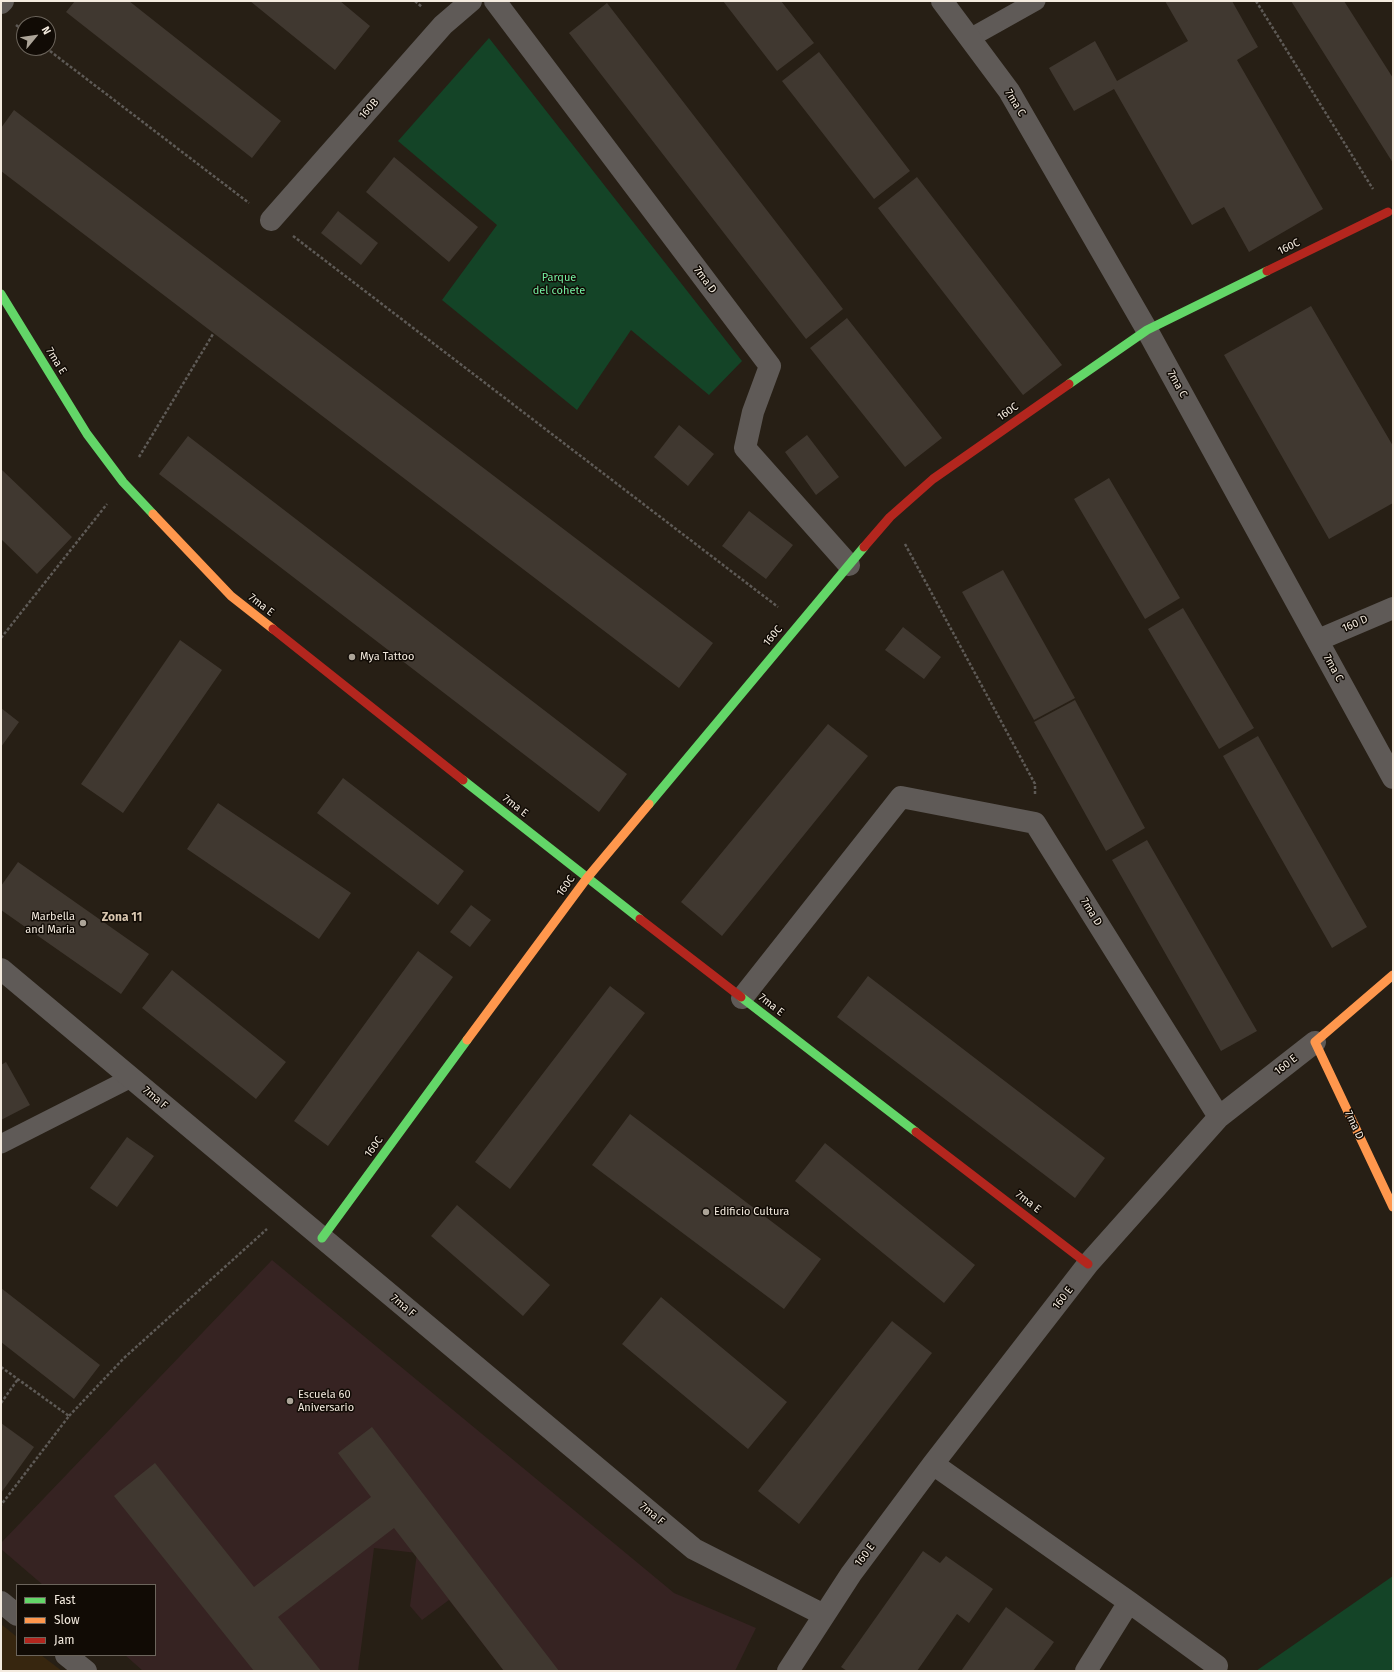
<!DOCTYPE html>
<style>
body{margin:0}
#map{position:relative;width:1394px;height:1672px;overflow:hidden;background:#271f15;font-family:"Fira Sans",sans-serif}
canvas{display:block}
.frame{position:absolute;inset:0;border:2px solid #f4ebdf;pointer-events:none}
.legend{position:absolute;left:16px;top:1584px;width:140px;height:72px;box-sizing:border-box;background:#110b05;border:1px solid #6c655c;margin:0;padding:5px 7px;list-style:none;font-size:12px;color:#f4ebdf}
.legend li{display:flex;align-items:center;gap:8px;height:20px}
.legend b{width:20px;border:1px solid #6c655c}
.north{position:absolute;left:16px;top:16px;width:40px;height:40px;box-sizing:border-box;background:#110b05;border:1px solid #6c655c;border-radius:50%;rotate:61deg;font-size:11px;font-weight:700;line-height:16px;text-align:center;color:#f4ebdf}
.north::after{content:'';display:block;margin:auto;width:14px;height:18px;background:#aca498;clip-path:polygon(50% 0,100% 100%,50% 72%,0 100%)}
</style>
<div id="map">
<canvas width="1394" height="1672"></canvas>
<div class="frame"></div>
<ul class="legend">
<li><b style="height:5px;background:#63d668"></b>Fast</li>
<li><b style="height:5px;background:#ff974d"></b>Slow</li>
<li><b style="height:5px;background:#b3261e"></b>Jam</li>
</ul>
<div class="north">N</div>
</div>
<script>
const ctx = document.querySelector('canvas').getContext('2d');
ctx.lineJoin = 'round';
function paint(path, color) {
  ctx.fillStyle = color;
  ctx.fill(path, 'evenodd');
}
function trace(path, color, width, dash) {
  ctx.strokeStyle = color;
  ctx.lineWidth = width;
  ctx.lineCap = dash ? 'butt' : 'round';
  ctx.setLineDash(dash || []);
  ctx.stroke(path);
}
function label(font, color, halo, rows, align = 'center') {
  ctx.font = font + ' "Fira Sans",sans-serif';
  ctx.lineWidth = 3;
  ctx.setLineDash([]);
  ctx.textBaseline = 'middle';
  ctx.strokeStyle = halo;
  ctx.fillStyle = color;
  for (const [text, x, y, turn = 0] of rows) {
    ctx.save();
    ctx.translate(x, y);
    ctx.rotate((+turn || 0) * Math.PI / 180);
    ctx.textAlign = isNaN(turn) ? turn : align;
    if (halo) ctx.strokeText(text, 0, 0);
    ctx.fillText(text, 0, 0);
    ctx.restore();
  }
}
const built = new Path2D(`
 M 1,1624 L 17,1637 L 17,1655 L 41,1655 L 62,1671 L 1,1671 Z`);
const education = new Path2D(`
 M 272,1260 L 674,1593 L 756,1628 L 735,1671 L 504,1671 L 449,1600 L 422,1620 L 410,1606 L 417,1553 L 374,1548 L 358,1671 L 143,1671 L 125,1655 L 155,1655 L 155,1585 L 43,1585 L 1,1549 L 1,1543 Z`);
const green = new Path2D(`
 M 489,38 L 742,361 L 709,395 L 631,330 L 577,410 L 442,300 L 497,225 L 398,141 Z
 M 1393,1576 L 1393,1671 L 1256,1671 Z`);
const building = new Path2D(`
 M 75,1 L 129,1 L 281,121 L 252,158 L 66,12 Z
 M 250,1 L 340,1 L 370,26 L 335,70 Z
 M 723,1 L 781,1 L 814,43 L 777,71 Z
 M 1165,1 L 1232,1 L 1258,47 L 1237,60 L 1323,209 L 1249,252 L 1224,207 L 1192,225 L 1114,89 L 1074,111 L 1049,68 L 1095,41 L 1117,81 L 1188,41 Z
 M 1291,1 L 1344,1 L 1393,78 L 1393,163 Z
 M 607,3 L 843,309 L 806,339 L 569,33 Z
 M 819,52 L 910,171 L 874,199 L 782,81 Z
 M 14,110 L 713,643 L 679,688 L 1,171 L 1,128 Z
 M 394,157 L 478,227 L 449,262 L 366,192 Z
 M 917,177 L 1062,365 L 1023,395 L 878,208 Z
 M 338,211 L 378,243 L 361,265 L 321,233 Z
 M 1311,306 L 1393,446 L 1393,503 L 1329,539 L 1224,355 Z
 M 847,318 L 942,438 L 905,467 L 810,348 Z
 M 679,425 L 714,454 L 688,486 L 654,457 Z
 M 807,435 L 839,477 L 816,495 L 785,452 Z
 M 188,436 L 627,774 L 599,812 L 159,474 Z
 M 1,469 L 72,537 L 37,574 L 1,539 Z
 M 1109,478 L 1180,598 L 1145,619 L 1074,499 Z
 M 749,511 L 793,545 L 766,579 L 722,546 Z
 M 1003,570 L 1075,698 L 1034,720 L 962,592 Z
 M 1183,608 L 1254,728 L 1219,749 L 1148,629 Z
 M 903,627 L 941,657 L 924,679 L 885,650 Z
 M 180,640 L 222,670 L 123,813 L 81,784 Z
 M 1075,700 L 1145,828 L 1106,851 L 1034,722 Z
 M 1,708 L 19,722 L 1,747 Z
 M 828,724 L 868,756 L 722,936 L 681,902 Z
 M 1258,736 L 1367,927 L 1332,948 L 1223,756 Z
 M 343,778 L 464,871 L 438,905 L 317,813 Z
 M 218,803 L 351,893 L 319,939 L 187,849 Z
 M 1147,840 L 1257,1031 L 1221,1051 L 1112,860 Z
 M 18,862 L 149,954 L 121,994 L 1,910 L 1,886 Z
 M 471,905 L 491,920 L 470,947 L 450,932 Z
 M 418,951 L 453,977 L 328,1146 L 294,1121 Z
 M 172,970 L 286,1062 L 256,1099 L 142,1008 Z
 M 868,976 L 1105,1158 L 1075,1198 L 837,1017 Z
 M 610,986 L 645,1013 L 510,1189 L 475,1162 Z
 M 6,1062 L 30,1105 L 1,1120 L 1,1065 Z
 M 630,1114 L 821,1259 L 784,1309 L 592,1165 Z
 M 127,1137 L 154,1156 L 117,1207 L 90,1188 Z
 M 825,1143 L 975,1265 L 944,1303 L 795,1181 Z
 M 457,1205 L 550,1285 L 523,1316 L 431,1236 Z
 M 1,1288 L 100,1365 L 74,1399 L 1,1342 Z
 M 661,1297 L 787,1402 L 748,1449 L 622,1344 Z
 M 892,1321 L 932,1353 L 799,1524 L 758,1491 Z
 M 1,1423 L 34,1447 L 1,1493 Z
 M 372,1427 L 559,1671 L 504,1671 L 394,1528 L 278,1617 L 321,1671 L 254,1671 L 114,1496 L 155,1463 L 254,1587 L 371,1497 L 338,1453 Z
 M 923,1551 L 940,1563 L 946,1556 L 993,1589 L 969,1623 L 957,1614 L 917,1671 L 847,1671 L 841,1667 Z
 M 1006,1607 L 1054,1642 L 1033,1671 L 961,1671 Z`);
const path = new Path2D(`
 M 415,1 L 422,7
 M 1256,1 L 1373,189
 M 16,25 L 24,31
 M 46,48 L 249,203
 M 293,236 L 778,607
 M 139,457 L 213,334
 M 905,544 L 1035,784 L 1035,794
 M 1,638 L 107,504
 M 1,1367 L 69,1416 L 1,1505
 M 1,1403 L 18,1379
 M 69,1416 L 124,1358 L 267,1229`);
const lane = new Path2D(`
 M 970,38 L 1036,1
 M 1,1144 L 131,1078`);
const street = new Path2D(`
 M 495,1 L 770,366 L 753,412 L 745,448 L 849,565
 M 942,1 L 1009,91 L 1147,330 L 1393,778
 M 1,3 L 3,1
 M 271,220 L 443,25 L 471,1
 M 1318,640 L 1393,608
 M 1,969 L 694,1549 L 824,1615
 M 742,998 L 901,797 L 1035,823 L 1219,1117
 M 933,1464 L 1129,1602 L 1217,1666
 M 1,1602 L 17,1615
 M 66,1655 L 86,1671
 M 788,1671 L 851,1574 L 933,1464 L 1088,1264 L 1219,1117 L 1315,1042
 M 1086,1671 L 1129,1602`);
const fast = new Path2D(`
 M 1,294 L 87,434 L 123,482 L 153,514
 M 1069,384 L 1147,330 L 1267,271
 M 463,780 L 640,919
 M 649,804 L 864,547
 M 741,997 L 916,1132
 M 322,1238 L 467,1040`);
const slow = new Path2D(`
 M 153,514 L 231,596 L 273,629
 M 1393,975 L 1315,1042 L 1393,1207
 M 467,1040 L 587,878 L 649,804`);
const jam = new Path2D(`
 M 1267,271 L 1388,212
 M 864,547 L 890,517 L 933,479 L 1069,384
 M 273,629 L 463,780
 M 640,919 L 741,997
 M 916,1132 L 1088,1264`);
const markers = [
 [352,657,4,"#aca498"],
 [83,923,4,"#aca498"],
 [706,1212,4,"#aca498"],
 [290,1401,4,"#aca498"]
];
const streetNames = [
 ["7ma C",1015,103,59],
 ["160B",369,109,-49],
 ["160C",1289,247,-26],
 ["7ma D",705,280,53],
 ["7ma E",56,361,58],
 ["7ma C",1177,384,61],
 ["160C",1008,412,-35],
 ["7ma E",261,605,38],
 ["160 D",1355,624,-23],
 ["160C",773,636,-50],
 ["7ma C",1333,668,61],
 ["7ma E",515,806,38],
 ["160C",566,886,-54],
 ["7ma D",1091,912,58],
 ["7ma E",771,1005,38],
 ["160 E",1286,1065,-38],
 ["7ma F",155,1098,40],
 ["7ma D",1354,1125,65],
 ["160C",374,1147,-54],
 ["7ma E",1028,1202,38],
 ["160 E",1063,1298,-52],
 ["7ma F",403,1306,40],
 ["7ma F",652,1514,40],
 ["160 E",865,1555,-53]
];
const parkNames = [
 ["Parque",559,278],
 ["del cohete",559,291]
];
const poiNames = [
 ["Mya Tattoo",360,657],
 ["Marbella",75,917,"right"],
 ["and Maria",75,930,"right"],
 ["Edificio Cultura",714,1212],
 ["Escuela 60",298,1395],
 ["Aniversario",298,1408]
];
const neighbourhoodNames = [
 ["Zona 11",122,918]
];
paint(built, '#37260f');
paint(education, '#362322');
paint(green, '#144427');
paint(building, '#403830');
trace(path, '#5e5a56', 2.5, [3, 2]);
trace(lane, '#5f5a57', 19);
trace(street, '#5f5a57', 22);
trace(fast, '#63d668', 9);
trace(slow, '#ff974d', 9);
trace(jam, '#b3261e', 9);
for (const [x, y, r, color] of markers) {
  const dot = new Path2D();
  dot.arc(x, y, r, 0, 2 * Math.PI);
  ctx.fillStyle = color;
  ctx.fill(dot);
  trace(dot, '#110b05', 1.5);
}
label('11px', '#f4ebdf', '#110b05', streetNames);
label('11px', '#74f0a2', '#110b05', parkNames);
label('11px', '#f4ebdf', '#110b05', poiNames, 'left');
label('bold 12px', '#d8c6af', '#110b05', neighbourhoodNames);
</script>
